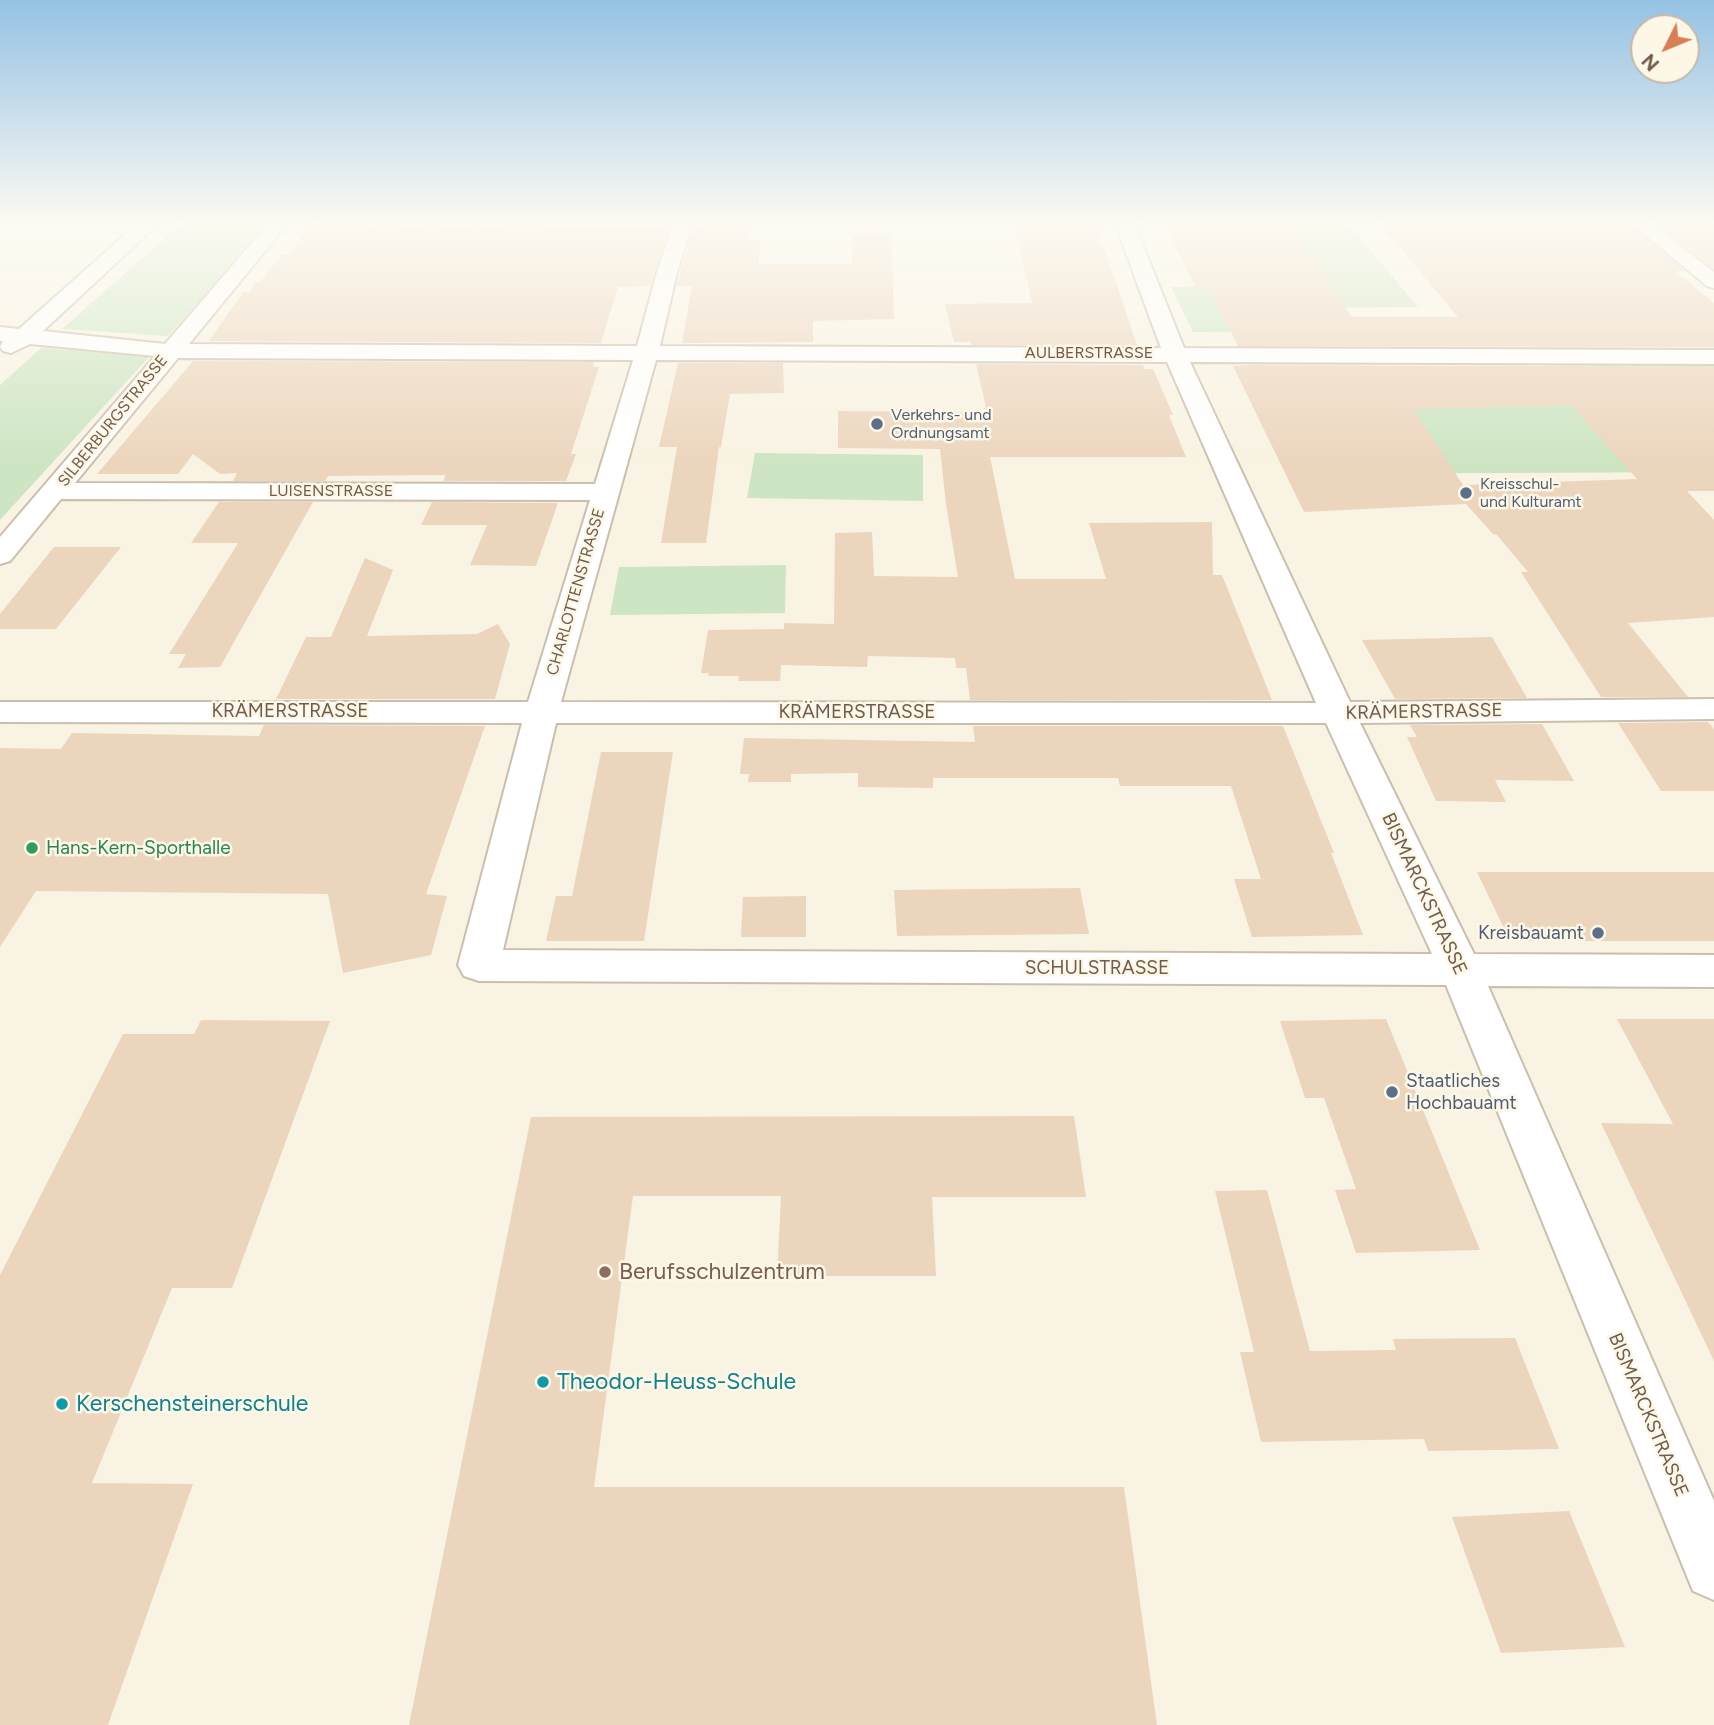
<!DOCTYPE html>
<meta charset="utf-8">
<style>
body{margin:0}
#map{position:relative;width:1714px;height:1725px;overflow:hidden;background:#f9f3e3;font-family:Figtree,sans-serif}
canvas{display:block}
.north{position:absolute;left:1630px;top:14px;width:70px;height:70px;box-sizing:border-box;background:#fdf7e8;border:2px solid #c4b9aa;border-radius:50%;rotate:227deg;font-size:19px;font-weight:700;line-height:28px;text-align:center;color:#6f5c4c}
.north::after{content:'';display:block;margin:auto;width:24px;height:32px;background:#d88053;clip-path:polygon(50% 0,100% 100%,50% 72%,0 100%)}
</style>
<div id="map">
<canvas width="1714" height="1725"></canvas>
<div class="north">N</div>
</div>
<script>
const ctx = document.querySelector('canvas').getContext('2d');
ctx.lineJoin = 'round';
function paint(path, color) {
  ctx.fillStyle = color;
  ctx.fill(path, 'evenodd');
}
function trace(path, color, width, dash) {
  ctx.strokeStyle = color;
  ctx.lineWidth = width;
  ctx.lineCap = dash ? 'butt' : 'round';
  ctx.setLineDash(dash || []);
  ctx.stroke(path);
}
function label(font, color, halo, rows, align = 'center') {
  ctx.font = font + ' Figtree,sans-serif';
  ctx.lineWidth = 5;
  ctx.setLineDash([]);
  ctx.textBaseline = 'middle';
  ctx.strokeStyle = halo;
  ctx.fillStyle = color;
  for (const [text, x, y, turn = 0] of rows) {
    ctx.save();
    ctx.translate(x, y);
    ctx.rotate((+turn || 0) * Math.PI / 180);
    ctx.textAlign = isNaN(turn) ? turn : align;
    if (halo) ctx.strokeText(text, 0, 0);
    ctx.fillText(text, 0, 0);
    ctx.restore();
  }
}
const green = new Path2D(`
 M 182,223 L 269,223 L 168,336 L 62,329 Z
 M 1186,223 L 1348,223 L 1418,307 L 1280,308 L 1293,331 L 1193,332 L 1171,287 L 1224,286 Z
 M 41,348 L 150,356 L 0,520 L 0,385 Z
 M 1714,365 L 1714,472 L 1301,474 L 1244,368 Z
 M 755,453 L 923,455 L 923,501 L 747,498 Z
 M 786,565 L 785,613 L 610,615 L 619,567 Z`);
const building = new Path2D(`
 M 313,223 L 353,223 L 350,226 L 501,227 L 504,223 L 544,223 L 541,228 L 669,228 L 650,286 L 618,287 L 601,343 L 209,341 L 243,292 L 250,292 L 256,282 L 260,282 L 282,255 L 289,254 Z
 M 710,223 L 749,223 L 746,240 L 761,240 L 758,264 L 852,264 L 852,234 L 891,234 L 894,319 L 813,321 L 813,342 L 682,343 L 692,286 L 676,286 L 680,273 L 694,228 L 709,228 Z
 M 1014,223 L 1096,223 L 1137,345 L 971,345 L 971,342 L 954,342 L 945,304 L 1032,303 Z
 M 1164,223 L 1289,223 L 1351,316 L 1359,317 L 1458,317 L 1379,223 L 1629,223 L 1685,271 L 1675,271 L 1714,303 L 1714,347 L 1238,346 L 1209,289 L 1198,289 L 1194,284 Z
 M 1655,223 L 1714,223 L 1714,269 Z
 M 193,361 L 594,362 L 593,367 L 599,367 L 571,454 L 576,454 L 566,481 L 443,481 L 446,475 L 328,476 L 325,481 L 233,481 L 237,473 L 220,474 L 193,454 L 178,474 L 97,474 Z
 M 678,363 L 783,363 L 784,393 L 730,394 L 721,447 L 719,447 L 706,543 L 661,543 L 677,447 L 659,447 Z
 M 976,364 L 1143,365 L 1145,369 L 1153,369 L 1173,415 L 1169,415 L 1186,457 L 990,457 L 1015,579 L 1106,579 L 1089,523 L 1212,522 L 1213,575 L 1222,575 L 1272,700 L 970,700 L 966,668 L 956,668 L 955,658 L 868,656 L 867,667 L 781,665 L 780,681 L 738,681 L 739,676 L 708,676 L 709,673 L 701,673 L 708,630 L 784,629 L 784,623 L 834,624 L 835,533 L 872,532 L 874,576 L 958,577 L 946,504 L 940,449 L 838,448 L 838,411 L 987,412 Z
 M 1248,365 L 1714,367 L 1714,491 L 1687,491 L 1714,520 L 1714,617 L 1628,623 L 1688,697 L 1601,697 L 1521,572 L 1528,572 L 1496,534 L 1494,535 L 1466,504 L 1304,512 L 1233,366 ZM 1571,405 L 1637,479 L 1463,485 L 1413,409 Z
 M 219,502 L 313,502 L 220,667 L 178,668 L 186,654 L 169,654 L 238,543 L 191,543 Z
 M 432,502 L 558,503 L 536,566 L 470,565 L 487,525 L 421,525 Z
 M 54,547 L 121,547 L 56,629 L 0,629 L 0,614 Z
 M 365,558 L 393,570 L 367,636 L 477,634 L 498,624 L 510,644 L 495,699 L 276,699 L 306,637 L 331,637 Z
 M 1492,637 L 1527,698 L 1395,699 L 1362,640 Z
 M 1708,722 L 1714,729 L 1714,791 L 1661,791 L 1618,723 Z
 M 1542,724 L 1574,781 L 1495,780 L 1506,802 L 1436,801 L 1407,737 L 1417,737 L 1410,725 Z
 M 264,725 L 485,726 L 426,894 L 447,896 L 431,955 L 343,973 L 328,894 L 36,891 L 0,947 L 0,748 L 61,749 L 72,733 L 259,736 Z
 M 973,726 L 1283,726 L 1334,853 L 1331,853 L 1363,935 L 1252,937 L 1234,879 L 1261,879 L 1231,786 L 1120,786 L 1118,778 L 933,778 L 933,788 L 858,787 L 858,773 L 791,774 L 791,782 L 748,782 L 749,774 L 740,774 L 744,738 L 975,742 Z
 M 601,752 L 673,752 L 644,941 L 546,941 L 556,896 L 572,896 Z
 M 1477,872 L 1714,872 L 1714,941 L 1510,941 Z
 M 1080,888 L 1089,934 L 897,936 L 894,890 Z
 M 806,896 L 806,937 L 741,937 L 743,897 Z
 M 1386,1019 L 1480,1250 L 1356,1253 L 1335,1190 L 1356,1189 L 1324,1098 L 1305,1098 L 1280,1021 Z
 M 1617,1019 L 1714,1019 L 1714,1361 L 1601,1123 L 1673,1124 Z
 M 201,1020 L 330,1021 L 232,1288 L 172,1288 L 92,1483 L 193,1484 L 108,1725 L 0,1725 L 0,1275 L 123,1034 L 194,1034 Z
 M 1074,1116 L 1086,1197 L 932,1197 L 936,1276 L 777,1276 L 781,1196 L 633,1196 L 594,1487 L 1124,1487 L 1157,1725 L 409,1725 L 531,1117 Z
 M 1267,1190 L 1310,1351 L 1396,1350 L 1393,1339 L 1515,1338 L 1559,1449 L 1428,1451 L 1424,1439 L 1261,1442 L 1240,1352 L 1254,1352 L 1215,1191 Z
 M 1569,1511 L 1625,1647 L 1501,1653 L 1452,1517 Z`);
const minor = new Path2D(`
 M 138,223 L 159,223 L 43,331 L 165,344 L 269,223 L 288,223 L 189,344 L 637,346 L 657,272 L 674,223 L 693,223 L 677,272 L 660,346 L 1161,348 L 1115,223 L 1134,223 L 1184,348 L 1714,350 L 1714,364 L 1190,362 L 1350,702 L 1714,699 L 1714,719 L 1360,723 L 1474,954 L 1714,955 L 1714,987 L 1488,986 L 1714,1501 L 1714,1600 L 1693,1591 L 1446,985 L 479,981 L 464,976 L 458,965 L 522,723 L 0,722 L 0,702 L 528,702 L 590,500 L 61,499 L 10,561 L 0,564 L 0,537 L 155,356 L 30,344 L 11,353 L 3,351 L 0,347 L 3,341 L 0,341 L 0,327 L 19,329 ZM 178,358 L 633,360 L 595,484 L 75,483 ZM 656,360 L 1167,362 L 1316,703 L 561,702 ZM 556,723 L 1326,723 L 1432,954 L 503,950 Z
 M 1631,223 L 1651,223 L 1714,272 L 1714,288 L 1707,286 Z`);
const markers = [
 [877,424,7,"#5c6f8a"],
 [1466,493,7,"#5c6f8a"],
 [32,848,7,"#2e9e5b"],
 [1598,933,7,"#5c6f8a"],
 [1392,1092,7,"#5c6f8a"],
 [605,1272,7,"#8d6e63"],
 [543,1382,7,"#0f9aa8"],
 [62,1404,7,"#0f9aa8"]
];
const farStreetnames = [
 ["AULBERSTRASSE",1089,353],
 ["SILBERBURGSTRASSE",113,421,-51],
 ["LUISENSTRASSE",331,491],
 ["CHARLOTTENSTRASSE",576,592,-74]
];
const farServicenames = [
 ["Verkehrs- und",891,415],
 ["Ordnungsamt",891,433],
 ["Kreisschul-",1480,484],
 ["und Kulturamt",1480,502]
];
const streetNames = [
 ["KRÄMERSTRASSE",290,711],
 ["KRÄMERSTRASSE",857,712],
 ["KRÄMERSTRASSE",1424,712,-1],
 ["BISMARCKSTRASSE",1424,894,65],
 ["SCHULSTRASSE",1097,968],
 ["BISMARCKSTRASSE",1648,1415,67]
];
const leisureNames = [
 ["Hans-Kern-Sporthalle",46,848]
];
const serviceNames = [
 ["Kreisbauamt",1584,933],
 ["Staatliches",1406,1081,"left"],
 ["Hochbauamt",1406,1103,"left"]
];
const nearEducationnames = [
 ["Berufsschulzentrum",619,1272]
];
const nearCulturenames = [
 ["Theodor-Heuss-Schule",557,1382],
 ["Kerschensteinerschule",76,1404]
];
paint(green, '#cde5c3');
paint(building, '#ecd5bd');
trace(minor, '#ccbead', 4);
paint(minor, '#fff');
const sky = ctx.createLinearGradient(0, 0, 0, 464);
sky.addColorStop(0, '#95c2e5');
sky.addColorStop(0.48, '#fcfaf2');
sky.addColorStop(1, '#fcfaf200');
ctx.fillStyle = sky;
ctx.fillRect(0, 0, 1714, 464);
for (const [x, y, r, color] of markers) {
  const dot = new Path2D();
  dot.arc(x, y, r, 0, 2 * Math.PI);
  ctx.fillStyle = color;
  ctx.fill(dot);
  trace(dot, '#fdf7e8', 2.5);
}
label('16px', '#6f5c4c', '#fdf7e8', farStreetnames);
label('16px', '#4e5e75', '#fdf7e8', farServicenames, 'left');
label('19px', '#6f5c4c', '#fdf7e8', streetNames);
label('19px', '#27864d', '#fdf7e8', leisureNames, 'left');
label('19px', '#4e5e75', '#fdf7e8', serviceNames, 'right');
label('23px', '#785e54', '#fdf7e8', nearEducationnames, 'left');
label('23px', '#0d838f', '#fdf7e8', nearCulturenames, 'left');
</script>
